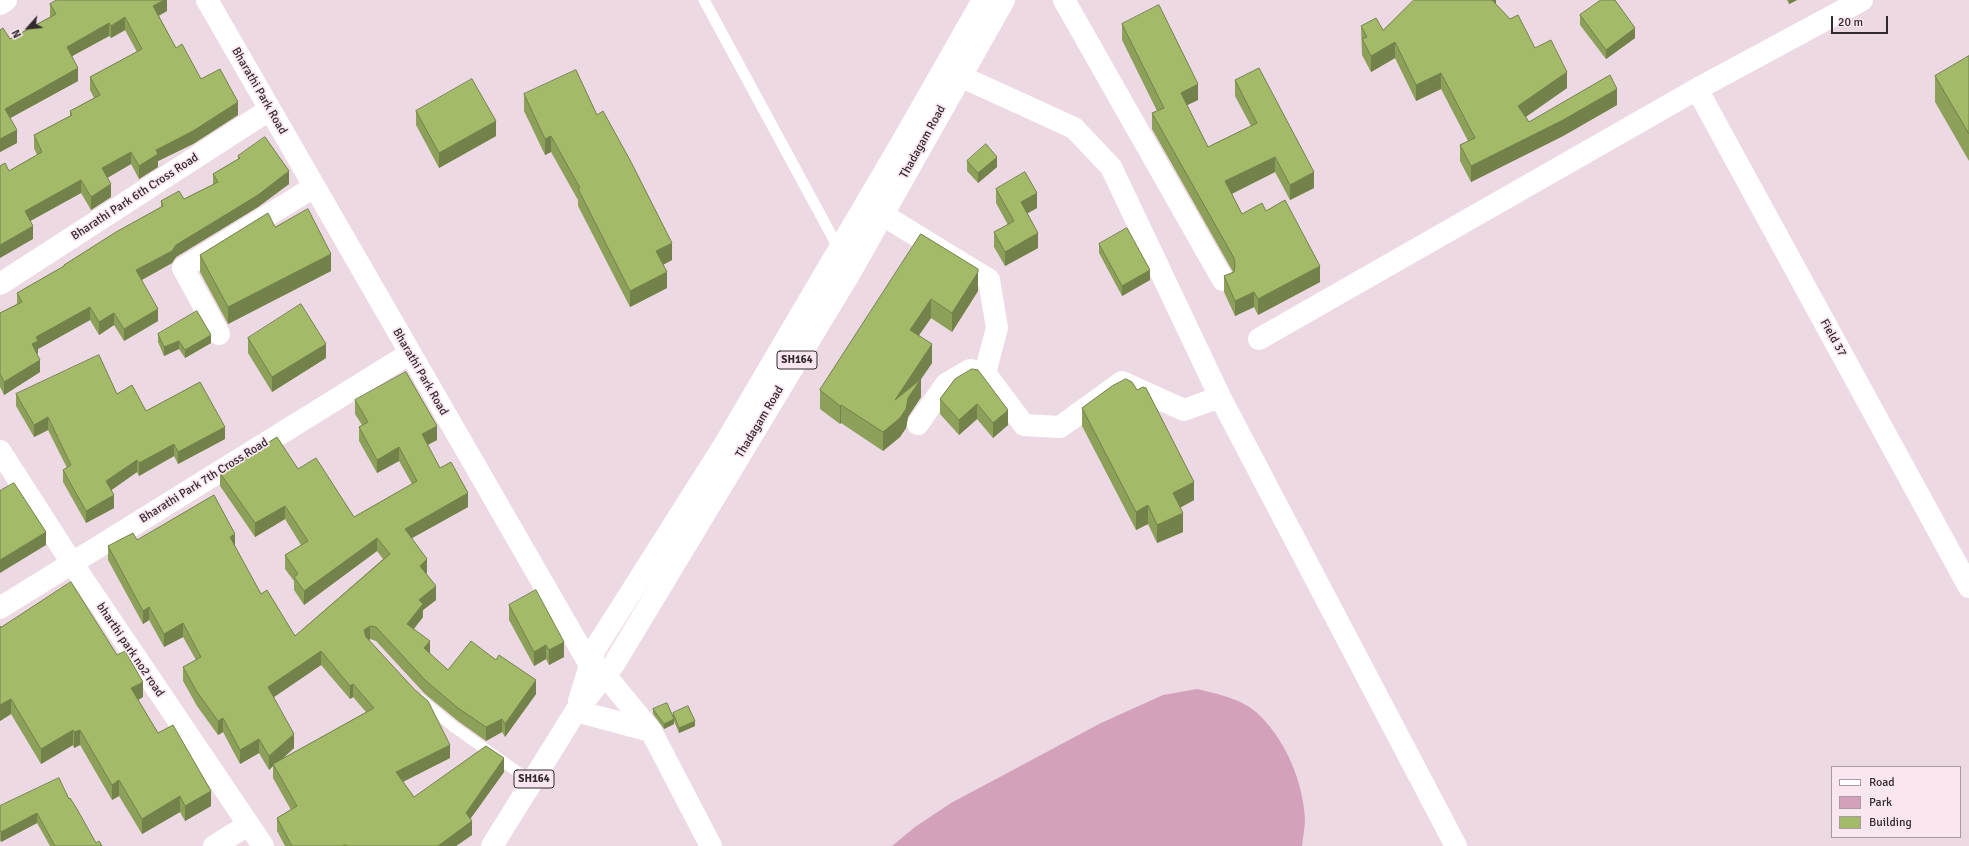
<!DOCTYPE html>
<style>
body{margin:0}
#map{position:relative;width:1969px;height:846px;overflow:hidden;background:#edd9e3;font-family:Signika,sans-serif}
canvas{display:block}
.legend{position:absolute;left:1831px;top:766px;width:130px;height:72px;box-sizing:border-box;background:#fae6f0;border:1px solid #aa9ba2;margin:0;padding:5px 7px;list-style:none;font-size:12px;color:#322b2e}
.legend li{display:flex;align-items:center;gap:8px;height:20px}
.legend b{width:20px;border:1px solid #aa9ba2}
.north{position:absolute;left:8px;top:8px;width:40px;height:40px;-webkit-text-stroke:3px #fae6f0;paint-order:stroke;rotate:243deg;font-size:11px;font-weight:700;line-height:16px;text-align:center;color:#322b2e}
.north::after{content:'';display:block;margin:auto;width:14px;height:18px;background:#322b2e;clip-path:polygon(50% 0,100% 100%,50% 72%,0 100%)}
.scale{position:absolute;left:1831px;top:16px;width:57px;height:18px;box-sizing:border-box;border:2px solid #322b2e;border-top:0;padding-left:5px;font-size:12px;line-height:14px;white-space:nowrap;color:#322b2e;-webkit-text-stroke:3px #fae6f0;paint-order:stroke}
</style>
<div id="map">
<canvas width="1969" height="846"></canvas>
<ul class="legend">
<li><b style="height:5px;background:#fff"></b>Road</li>
<li><b style="height:11px;background:#d4a1bb"></b>Park</li>
<li><b style="height:11px;background:#a3ba69"></b>Building</li>
</ul>
<div class="north">N</div>
<div class="scale">20 m</div>
</div>
<script>
const ctx = document.querySelector('canvas').getContext('2d');
ctx.lineJoin = 'round';
function paint(path, color) {
  ctx.fillStyle = color;
  ctx.fill(path, 'evenodd');
}
function trace(path, color, width, dash) {
  ctx.strokeStyle = color;
  ctx.lineWidth = width;
  ctx.lineCap = dash ? 'butt' : 'round';
  ctx.setLineDash(dash || []);
  ctx.stroke(path);
}
function label(font, color, halo, rows, align = 'center') {
  ctx.font = font + ' Signika,sans-serif';
  ctx.lineWidth = 3.5;
  ctx.setLineDash([]);
  ctx.textBaseline = 'middle';
  ctx.strokeStyle = halo;
  ctx.fillStyle = color;
  for (const [text, x, y, turn = 0] of rows) {
    ctx.save();
    ctx.translate(x, y);
    ctx.rotate((+turn || 0) * Math.PI / 180);
    ctx.textAlign = isNaN(turn) ? turn : align;
    if (halo) ctx.strokeText(text, 0, 0);
    ctx.fillText(text, 0, 0);
    ctx.restore();
  }
}
const green = new Path2D(`
 M 1197,689 C 1217,694 1240,698 1256,712 C 1285,738 1303,781 1305,819 C 1305,827 1303,837 1302,846 L 892,846 L 915,827 L 951,803 L 1101,723 L 1163,695 Z`);
const lane = new Path2D(`
 M 704,0 L 839,249
 M 420,699 L 454,727 L 532,782`);
const street = new Path2D(`
 M 1064,0 L 1223,280
 M 0,4 L 6,0
 M 960,76 L 1074,128 L 1111,167 L 1220,397 L 1456,846
 M 1697,89 L 1969,587
 M 883,215 L 989,280 L 997,328 L 985,373 L 970,370 L 946,384 L 918,424
 M 0,284 L 269,110
 M 219,334 L 183,268 L 314,187
 M 1259,339 L 1697,89 L 1862,0
 M 985,373 L 1024,425 L 1060,427 L 1122,382 L 1184,410 L 1220,397
 M 0,451 L 72,563 L 263,846
 M 0,608 L 409,354
 M 576,711 L 651,731 L 711,846
 M 214,846 L 248,825`);
const secondary = new Path2D(`
 M 207,0 L 590,665 L 605,675 L 651,731`);
const primary = new Path2D(`
 M 579,701 L 595,649 L 723,447 L 902,142 L 983,0
 M 492,846 L 576,711 L 614,664 L 851,271 L 1004,0`);
const wall = new Path2D(`
 M 167,0 L 167,11 L 159,16 L 176,48 L 201,79 L 238,115 L 193,144 L 158,161 L 158,167 L 139,179 L 131,164 L 107,178 L 111,197 L 91,210 L 81,193 L 30,221 L 33,239 L 9,171 L 37,155 L 34,148 L 34,135 L 70,116 L 70,111 L 94,98 L 90,90 L 90,77 L 137,52 L 125,30 L 111,38 L 109,36 L 72,56 L 78,81 L 10,118 L 17,143 L 0,152 L 0,30 L 10,39 L 50,17 L 50,4 Z
 M 1496,0 L 1496,5 L 1535,48 L 1567,88 L 1526,117 L 1529,122 L 1617,105 L 1563,136 L 1471,182 L 1460,161 L 1460,145 L 1468,141 L 1441,89 L 1416,101 L 1395,58 L 1371,72 L 1362,55 L 1361,26 L 1383,30 Z
 M 1787,0 L 1797,0 L 1789,4 Z
 M 1580,15 L 1635,38 L 1606,59 L 1580,25 Z
 M 1122,24 L 1198,100 L 1187,105 L 1208,147 L 1251,126 L 1235,96 L 1235,80 L 1314,188 L 1290,200 L 1275,172 L 1232,194 L 1242,214 L 1266,211 L 1320,282 L 1258,315 L 1254,307 L 1235,316 L 1224,292 L 1224,276 L 1233,272 L 1152,129 L 1152,113 L 1157,111 L 1122,40 Z
 M 1969,56 L 1969,161 L 1935,102 L 1935,76 Z
 M 524,94 L 597,115 L 672,260 L 663,265 L 667,288 L 630,307 L 578,206 L 578,200 L 551,152 L 545,155 L 524,111 Z
 M 416,111 L 496,136 L 439,168 L 416,125 Z
 M 238,156 L 289,184 L 258,207 L 176,257 L 172,263 L 142,280 L 158,321 L 124,341 L 114,325 L 99,335 L 90,320 L 38,349 L 38,353 L 37,354 L 40,372 L 4,395 L 0,387 L 0,313 L 17,304 L 17,293 L 64,266 L 64,265 L 161,207 L 161,201 L 184,199 L 213,185 L 213,174 L 238,159 Z
 M 967,161 L 997,167 L 978,183 L 967,171 Z
 M 996,189 L 1037,208 L 1027,213 L 1038,248 L 1005,266 L 994,247 L 994,232 L 1008,225 L 996,203 Z
 M 275,227 L 331,271 L 228,324 L 200,272 L 200,255 Z
 M 921,234 L 978,291 L 952,332 L 931,318 L 919,335 L 932,363 L 921,379 L 921,397 L 908,417 L 906,428 L 900,437 L 883,451 L 841,423 L 840,424 L 820,409 L 820,390 Z
 M 1099,244 L 1150,280 L 1122,296 L 1099,253 Z
 M 158,334 L 211,343 L 185,358 L 179,349 L 164,356 L 158,342 Z
 M 248,338 L 326,358 L 272,392 L 248,353 Z
 M 955,379 L 1008,425 L 993,438 L 977,419 L 959,435 L 940,414 L 940,399 Z
 M 16,394 L 117,394 L 146,411 L 225,439 L 178,464 L 174,456 L 139,476 L 137,472 L 111,490 L 114,508 L 86,523 L 63,482 L 63,470 L 67,468 L 48,430 L 34,437 L 16,406 Z
 M 355,400 L 437,440 L 427,445 L 440,468 L 468,507 L 412,538 L 427,573 L 426,574 L 436,600 L 423,610 L 423,617 L 414,629 L 430,654 L 448,670 L 536,694 L 505,737 L 502,732 L 486,741 L 458,721 L 425,694 L 376,641 L 370,639 L 369,640 L 450,758 L 403,782 L 414,797 L 504,772 L 470,819 L 472,835 L 456,846 L 285,846 L 277,831 L 277,818 L 291,810 L 273,778 L 273,766 L 269,770 L 259,753 L 240,764 L 223,732 L 218,735 L 197,706 L 183,681 L 183,667 L 196,660 L 183,637 L 164,647 L 149,620 L 143,624 L 108,560 L 108,546 L 137,540 L 235,548 L 261,594 L 295,636 L 383,559 L 377,551 L 304,605 L 294,590 L 294,581 L 285,569 L 285,555 L 301,545 L 285,519 L 255,537 L 220,486 L 220,473 L 298,469 L 354,517 L 412,484 L 399,461 L 377,473 L 359,441 L 359,427 L 362,425 L 355,414 ZM 321,665 L 350,699 L 353,697 L 366,712 L 281,760 L 294,748 L 274,697 Z
 M 1082,408 L 1194,500 L 1180,508 L 1183,532 L 1157,543 L 1148,524 L 1136,530 L 1082,426 Z
 M 509,605 L 564,657 L 549,665 L 546,659 L 534,666 L 509,620 Z
 M 0,626 L 1,627 L 143,697 L 138,700 L 158,733 L 211,806 L 185,821 L 180,812 L 142,834 L 119,796 L 112,800 L 80,745 L 74,748 L 73,745 L 41,764 L 11,714 L 0,721 Z
 M 653,709 L 673,716 L 673,713 L 695,726 L 679,733 L 674,721 L 674,724 L 664,729 L 653,714 Z
 M 69,799 L 96,843 L 102,846 L 50,846 L 37,823 L 1,842 L 0,840 L 0,806 Z`);
const shadedWall = new Path2D(`
 M 164,0 L 167,0 L 167,11 L 153,18 L 153,6 Z
 M 1491,0 L 1496,0 L 1496,10 Z
 M 1789,0 L 1797,0 L 1789,4 Z
 M 125,17 L 125,30 L 111,38 L 111,26 Z
 M 109,23 L 109,36 L 67,59 L 67,47 Z
 M 1635,28 L 1635,38 L 1606,59 L 1606,50 Z
 M 1395,42 L 1395,58 L 1371,72 L 1371,56 Z
 M 78,68 L 78,81 L 5,121 L 5,109 Z
 M 1567,72 L 1567,88 L 1518,122 L 1518,106 Z
 M 1441,73 L 1441,89 L 1416,101 L 1416,85 Z
 M 1198,84 L 1198,100 L 1181,108 L 1181,93 Z
 M 1617,89 L 1617,105 L 1563,136 L 1471,182 L 1471,166 Z
 M 238,102 L 238,115 L 193,144 L 158,161 L 158,167 L 139,179 L 139,166 L 156,150 Z
 M 496,121 L 496,136 L 439,168 L 439,153 Z
 M 17,130 L 17,143 L 0,152 L 0,139 Z
 M 551,136 L 551,152 L 545,155 L 545,139 Z
 M 131,152 L 131,164 L 102,181 L 102,168 Z
 M 997,157 L 997,167 L 978,183 L 978,173 Z
 M 1275,157 L 1275,172 L 1225,197 L 1225,181 Z
 M 289,171 L 289,184 L 258,207 L 176,257 L 172,263 L 136,283 L 136,270 Z
 M 1314,172 L 1314,188 L 1290,200 L 1290,185 Z
 M 81,180 L 81,193 L 25,224 L 25,211 Z
 M 111,184 L 111,197 L 91,210 L 91,197 Z
 M 1037,193 L 1037,208 L 1021,217 L 1021,202 Z
 M 33,226 L 33,239 L 0,258 L 0,245 Z
 M 1038,233 L 1038,248 L 1005,266 L 1005,252 Z
 M 672,243 L 672,260 L 656,268 L 656,251 Z
 M 331,254 L 331,271 L 228,324 L 228,307 Z
 M 1320,266 L 1320,282 L 1258,315 L 1258,299 Z
 M 1150,270 L 1150,280 L 1122,296 L 1122,286 Z
 M 667,272 L 667,288 L 630,307 L 630,291 Z
 M 978,272 L 978,291 L 952,332 L 952,313 Z
 M 1254,292 L 1254,307 L 1235,316 L 1235,301 Z
 M 931,299 L 931,318 L 910,348 L 910,330 Z
 M 90,307 L 90,320 L 38,349 L 38,353 L 32,356 L 32,344 L 36,337 Z
 M 158,309 L 158,321 L 124,341 L 124,329 Z
 M 114,313 L 114,325 L 99,335 L 99,322 Z
 M 211,335 L 211,343 L 185,358 L 185,350 Z
 M 179,341 L 179,349 L 164,356 L 164,347 Z
 M 326,344 L 326,358 L 272,392 L 272,377 Z
 M 932,344 L 932,363 L 919,382 L 921,379 L 921,397 L 908,417 L 906,428 L 900,437 L 883,451 L 883,432 L 895,400 Z
 M 40,360 L 40,372 L 4,395 L 4,382 Z
 M 977,404 L 977,419 L 959,435 L 959,420 Z
 M 841,405 L 841,423 L 840,424 L 840,406 Z
 M 1008,410 L 1008,425 L 993,438 L 993,423 Z
 M 48,417 L 48,430 L 34,437 L 34,425 Z
 M 437,426 L 437,440 L 422,448 L 422,434 Z
 M 225,427 L 225,439 L 178,464 L 178,452 Z
 M 174,444 L 174,456 L 139,476 L 139,463 Z
 M 399,447 L 399,461 L 377,473 L 377,460 Z
 M 137,460 L 137,472 L 106,494 L 106,481 Z
 M 1194,482 L 1194,500 L 1173,511 L 1173,493 Z
 M 468,493 L 468,507 L 405,542 L 405,529 Z
 M 114,495 L 114,508 L 86,523 L 86,511 Z
 M 1148,505 L 1148,524 L 1136,530 L 1136,512 Z
 M 285,506 L 285,519 L 255,537 L 255,523 Z
 M 1183,513 L 1183,532 L 1157,543 L 1157,525 Z
 M 46,532 L 46,545 L 0,573 L 0,560 Z
 M 235,534 L 235,548 L 230,537 Z
 M 377,538 L 377,551 L 304,605 L 304,591 Z
 M 427,559 L 427,573 L 420,579 L 420,566 Z
 M 436,586 L 436,600 L 423,610 L 423,617 L 407,637 L 407,624 L 419,600 Z
 M 149,607 L 149,620 L 143,624 L 143,611 Z
 M 183,623 L 183,637 L 164,647 L 164,634 Z
 M 370,626 L 370,639 L 364,644 L 364,630 Z
 M 430,641 L 430,655 L 424,648 Z
 M 564,642 L 564,657 L 549,665 L 549,650 Z
 M 546,645 L 546,659 L 534,666 L 534,652 Z
 M 321,651 L 321,665 L 268,701 L 268,687 Z
 M 536,680 L 536,694 L 505,737 L 505,724 Z
 M 143,682 L 143,697 L 131,704 L 131,688 Z
 M 353,684 L 353,697 L 350,699 L 350,686 Z
 M 11,699 L 11,714 L 0,721 L 0,705 Z
 M 223,718 L 223,732 L 218,735 L 218,721 Z
 M 502,719 L 502,732 L 486,741 L 486,727 Z
 M 674,719 L 674,724 L 664,729 L 664,724 Z
 M 695,721 L 695,726 L 679,733 L 679,728 Z
 M 73,730 L 73,745 L 41,764 L 41,749 Z
 M 80,730 L 80,745 L 74,748 L 74,732 Z
 M 294,734 L 294,748 L 274,766 L 273,764 L 273,766 L 269,770 L 269,756 Z
 M 259,739 L 259,753 L 240,764 L 240,750 Z
 M 450,745 L 450,758 L 396,785 L 396,772 Z
 M 504,758 L 504,772 L 466,825 L 472,821 L 472,835 L 456,846 L 438,846 L 466,813 Z
 M 119,780 L 119,796 L 112,800 L 112,785 Z
 M 211,791 L 211,806 L 185,821 L 185,806 Z
 M 180,796 L 180,812 L 142,834 L 142,819 Z
 M 37,813 L 37,823 L 1,842 L 1,832 Z`);
const building = new Path2D(`
 M 57,0 L 164,0 L 153,6 L 176,48 L 182,44 L 201,79 L 220,69 L 238,102 L 193,131 L 156,150 L 158,154 L 139,166 L 131,152 L 102,168 L 111,184 L 91,197 L 81,180 L 25,211 L 33,226 L 0,245 L 0,166 L 5,163 L 9,171 L 42,152 L 34,135 L 72,115 L 70,111 L 100,95 L 90,77 L 142,49 L 125,17 L 111,26 L 109,23 L 67,47 L 78,68 L 5,109 L 17,130 L 0,139 L 0,30 L 3,28 L 10,39 L 56,14 L 50,4 Z
 M 1414,0 L 1492,0 L 1510,19 L 1518,15 L 1535,48 L 1551,40 L 1567,72 L 1518,106 L 1529,122 L 1610,75 L 1617,89 L 1563,120 L 1471,166 L 1460,145 L 1475,138 L 1441,73 L 1416,85 L 1395,42 L 1371,56 L 1362,39 L 1367,37 L 1361,26 L 1376,18 L 1383,30 Z
 M 1601,0 L 1615,0 L 1635,28 L 1606,50 L 1580,15 Z
 M 1159,5 L 1198,84 L 1181,93 L 1208,147 L 1257,123 L 1235,80 L 1259,68 L 1314,172 L 1290,185 L 1275,157 L 1225,181 L 1242,214 L 1262,203 L 1266,211 L 1285,200 L 1320,266 L 1258,299 L 1254,292 L 1235,301 L 1224,276 L 1234,272 L 1235,265 L 1234,258 L 1152,113 L 1164,108 L 1122,24 Z
 M 1969,56 L 1969,134 L 1935,76 Z
 M 576,70 L 597,115 L 603,111 L 630,160 L 672,243 L 656,251 L 667,272 L 630,291 L 578,189 L 580,188 L 551,136 L 545,139 L 524,94 Z
 M 472,79 L 496,121 L 439,153 L 416,111 Z
 M 265,137 L 289,171 L 258,195 L 176,245 L 172,251 L 136,270 L 158,309 L 124,329 L 114,313 L 99,322 L 90,307 L 36,337 L 38,341 L 32,344 L 40,360 L 4,382 L 0,374 L 0,313 L 22,302 L 17,293 L 64,266 L 64,265 L 116,232 L 163,206 L 161,201 L 179,191 L 184,199 L 218,182 L 213,174 L 240,158 L 238,156 Z
 M 986,144 L 997,157 L 978,173 L 967,161 Z
 M 1025,172 L 1037,193 L 1021,202 L 1038,233 L 1005,252 L 994,232 L 1014,221 L 996,189 Z
 M 308,209 L 331,254 L 228,307 L 200,255 L 268,213 L 275,227 Z
 M 1127,228 L 1150,270 L 1122,286 L 1099,244 Z
 M 921,234 L 978,269 L 978,272 L 952,313 L 931,299 L 910,330 L 932,344 L 895,400 L 921,379 L 908,398 L 906,409 L 900,418 L 883,432 L 841,405 L 840,406 L 820,390 Z
 M 301,304 L 326,344 L 272,377 L 248,338 Z
 M 197,311 L 211,335 L 185,350 L 179,341 L 164,347 L 158,334 Z
 M 99,355 L 117,394 L 132,385 L 146,411 L 200,382 L 225,427 L 178,452 L 174,444 L 139,463 L 137,460 L 106,481 L 114,495 L 86,511 L 63,470 L 71,465 L 48,417 L 34,425 L 16,394 Z
 M 972,369 L 978,370 L 1008,410 L 993,423 L 977,404 L 959,420 L 940,399 L 955,379 Z
 M 406,372 L 437,426 L 422,434 L 440,468 L 451,462 L 468,493 L 405,529 L 427,559 L 420,566 L 436,586 L 419,600 L 423,604 L 407,624 L 430,641 L 424,648 L 448,670 L 471,641 L 496,660 L 499,655 L 536,680 L 505,724 L 502,719 L 486,727 L 458,708 L 425,680 L 376,627 L 370,626 L 364,630 L 366,637 L 415,690 L 428,701 L 450,745 L 396,772 L 414,797 L 486,746 L 504,758 L 466,813 L 472,821 L 438,846 L 347,846 L 345,845 L 343,846 L 292,846 L 277,818 L 297,806 L 273,764 L 374,708 L 353,684 L 350,686 L 321,651 L 268,687 L 294,734 L 269,756 L 259,739 L 240,750 L 223,718 L 218,721 L 197,692 L 183,667 L 201,657 L 183,623 L 164,634 L 149,607 L 143,611 L 108,546 L 133,533 L 137,540 L 214,495 L 235,534 L 230,537 L 261,594 L 267,590 L 295,636 L 390,554 L 377,538 L 304,591 L 294,577 L 298,574 L 285,555 L 308,541 L 285,506 L 255,523 L 220,473 L 277,437 L 298,469 L 316,458 L 354,517 L 417,481 L 399,447 L 377,460 L 359,427 L 368,422 L 355,400 Z
 M 1126,379 L 1132,382 L 1137,390 L 1143,387 L 1146,388 L 1194,482 L 1173,493 L 1183,513 L 1157,525 L 1148,505 L 1136,512 L 1082,408 L 1112,386 Z
 M 14,483 L 46,532 L 0,560 L 0,491 Z
 M 71,582 L 117,655 L 125,651 L 143,682 L 131,688 L 158,733 L 173,725 L 211,791 L 185,806 L 180,796 L 142,819 L 119,780 L 112,785 L 80,730 L 74,732 L 73,730 L 41,749 L 11,699 L 0,705 L 0,626 L 1,627 Z
 M 536,590 L 564,642 L 549,650 L 546,645 L 534,652 L 509,605 Z
 M 667,703 L 674,719 L 664,724 L 653,709 Z
 M 688,706 L 695,721 L 679,728 L 673,713 Z
 M 59,778 L 69,799 L 70,798 L 77,809 L 96,843 L 99,841 L 102,846 L 55,846 L 37,813 L 1,832 L 0,830 L 0,806 Z`);
const shields = [
 [797,360,40],
 [534,779,40]
];
const shieldNames = [
 ["SH164",797,360],
 ["SH164",534,779]
];
const streetNames = [
 ["Bharathi Park Road",259,91,60],
 ["Thadagam Road",923,142,-61],
 ["Bharathi Park 6th Cross Road",135,197,-33],
 ["Field 37",1833,338,61],
 ["Bharathi Park Road",420,372,60],
 ["Thadagam Road",760,422,-59],
 ["Bharathi Park 7th Cross Road",204,481,-32],
 ["bharthi park no2 road",130,650,56]
];
paint(green, '#d4a1bb');
trace(lane, '#fff', 11);
trace(street, '#fff', 22);
trace(secondary, '#fff', 22);
trace(primary, '#fff', 22);
paint(wall, '#8ca05a');
paint(shadedWall, '#72824a');
paint(building, '#a3ba69');
trace(building, '#72824a', 1);
for (const [x, y, w] of shields) {
  const box = new Path2D();
  box.roundRect(x - w / 2, y - 9, w, 18, 3);
  ctx.fillStyle = '#fae6f0';
  ctx.fill(box);
  trace(box, '#322b2e', 1);
}
label('bold 11px', '#322b2e', null, shieldNames);
label('12px', '#322b2e', '#fae6f0', streetNames);
</script>
